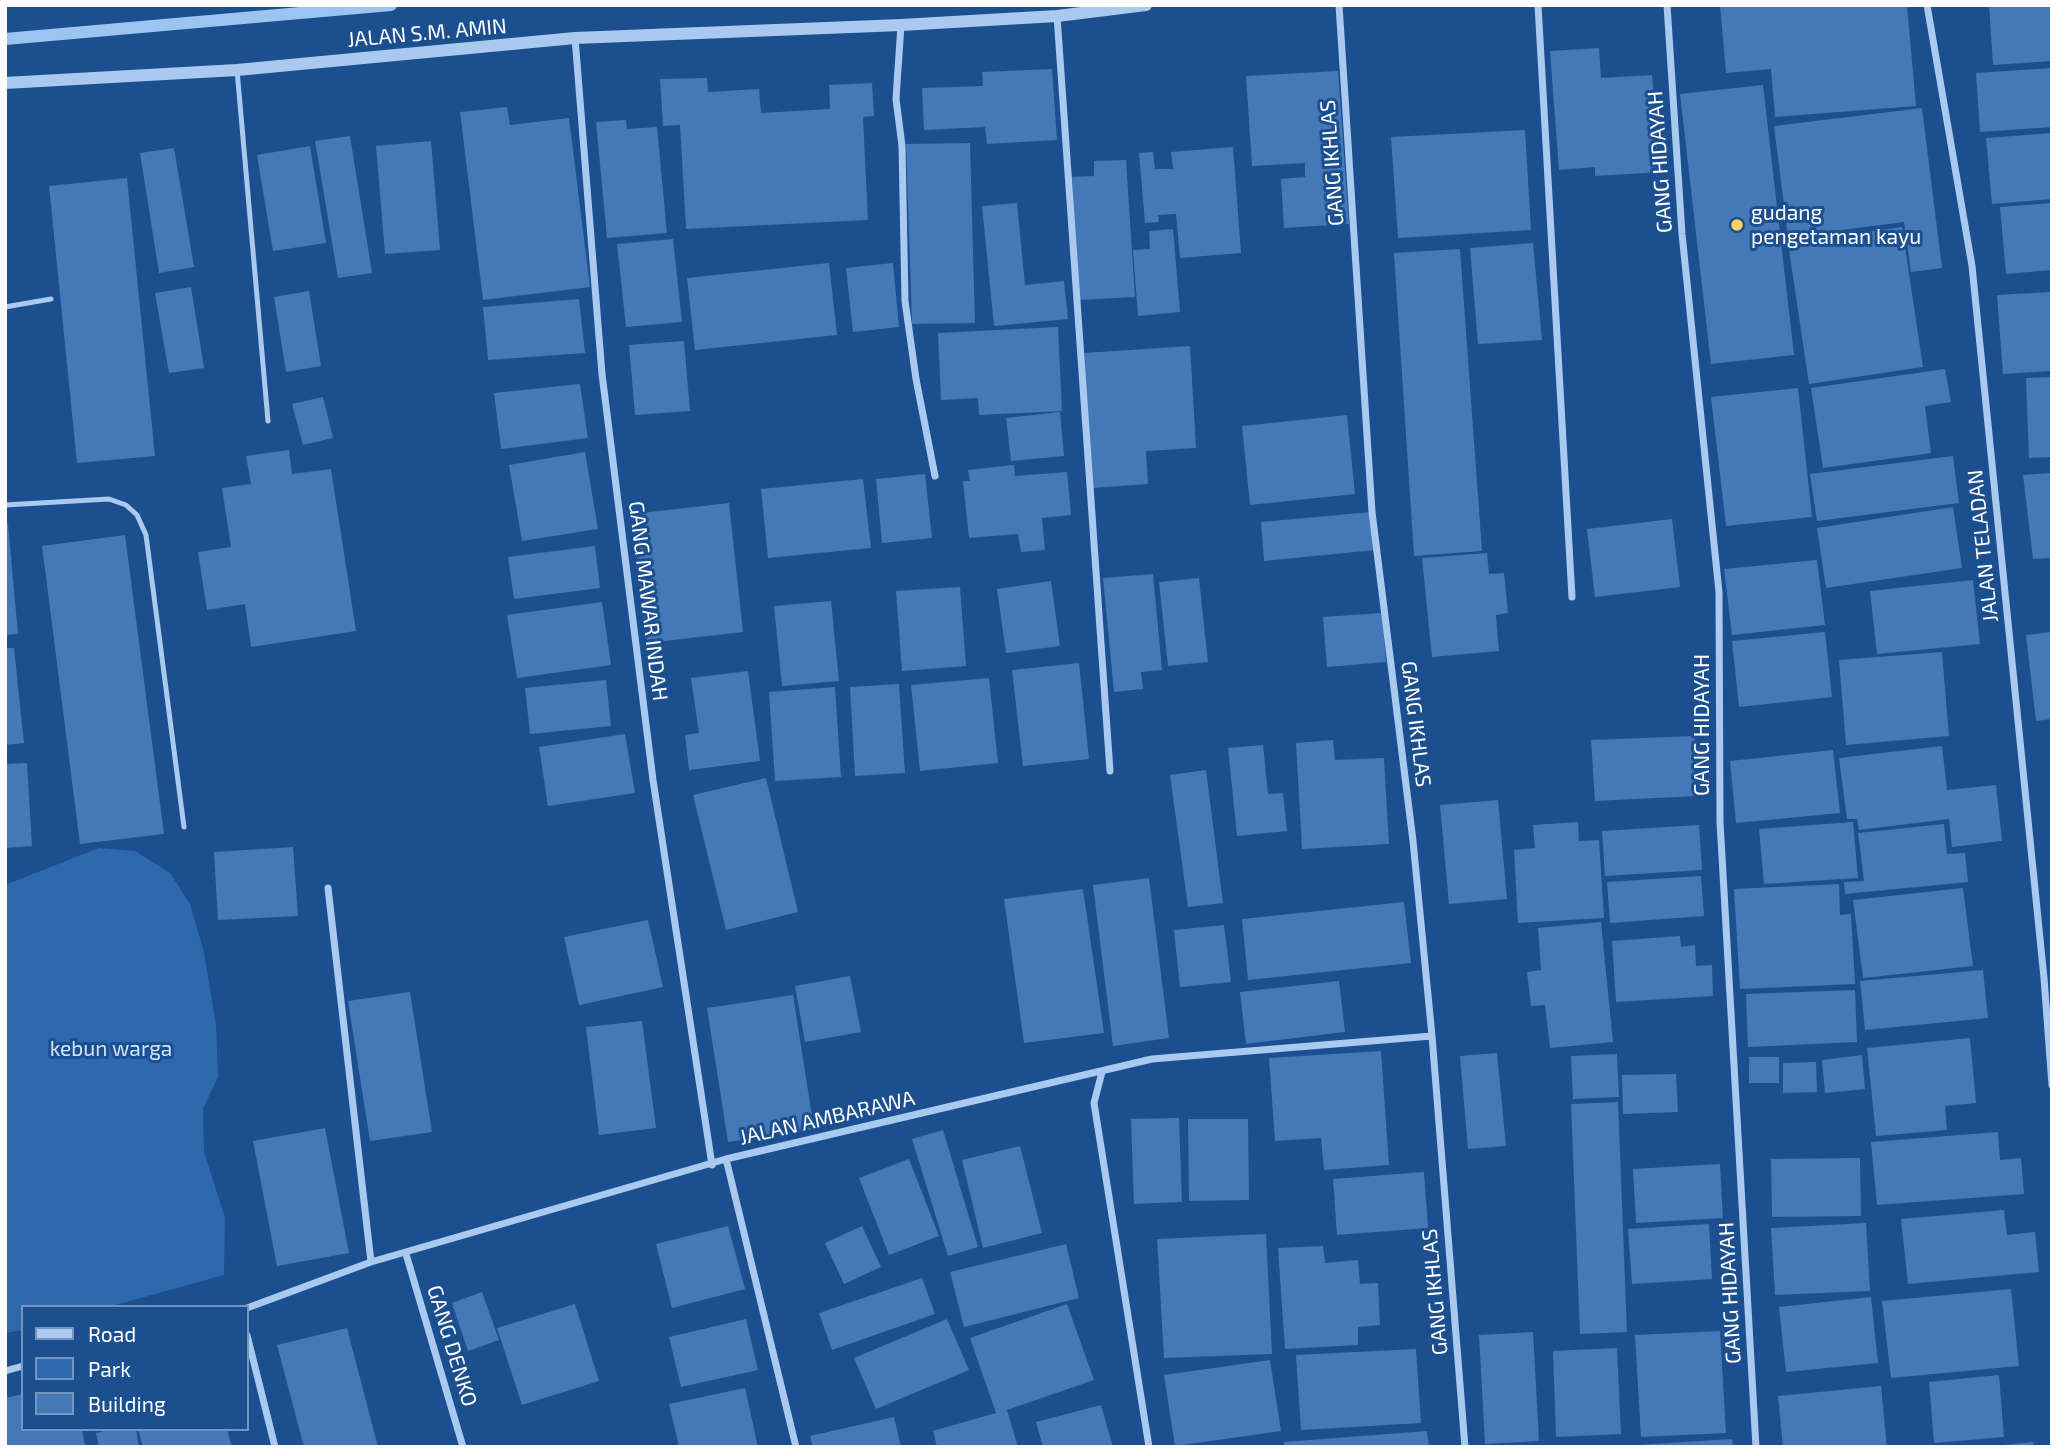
<!DOCTYPE html>
<style>
body{margin:0}
#map{position:relative;width:2057px;height:1452px;overflow:hidden;background:#1b4f8f;font-family:"Exo 2",sans-serif}
canvas{display:block}
.frame{position:absolute;inset:0;border:7px solid #fff;pointer-events:none}
.legend{position:absolute;left:21px;top:1305px;width:228px;height:126px;box-sizing:border-box;background:#1b4f8f;border:2px solid #7695bc;margin:0;padding:9px 12px;list-style:none;font-size:21px;color:#fff}
.legend li{display:flex;align-items:center;gap:14px;height:35px}
.legend b{width:35px;border:2px solid #7695bc}
</style>
<div id="map">
<canvas width="2057" height="1452"></canvas>
<div class="frame"></div>
<ul class="legend">
<li><b style="height:9px;background:#a9c9ee"></b>Road</li>
<li><b style="height:19px;background:#2e69ad"></b>Park</li>
<li><b style="height:19px;background:#4478b7"></b>Building</li>
</ul>
</div>
<script>
const ctx = document.querySelector('canvas').getContext('2d');
ctx.lineJoin = 'round';
function paint(path, color) {
  ctx.fillStyle = color;
  ctx.fill(path, 'evenodd');
}
function trace(path, color, width, dash) {
  ctx.strokeStyle = color;
  ctx.lineWidth = width;
  ctx.lineCap = dash ? 'butt' : 'round';
  ctx.setLineDash(dash || []);
  ctx.stroke(path);
}
function label(font, color, halo, rows, align = 'center') {
  ctx.font = font + ' "Exo 2",sans-serif';
  ctx.lineWidth = 6;
  ctx.setLineDash([]);
  ctx.textBaseline = 'middle';
  ctx.strokeStyle = halo;
  ctx.fillStyle = color;
  for (const [text, x, y, turn = 0] of rows) {
    ctx.save();
    ctx.translate(x, y);
    ctx.rotate((+turn || 0) * Math.PI / 180);
    ctx.textAlign = isNaN(turn) ? turn : align;
    if (halo) ctx.strokeText(text, 0, 0);
    ctx.fillText(text, 0, 0);
    ctx.restore();
  }
}
const green = new Path2D(`
 M 99,848 L 135,851 L 170,873 L 190,904 L 204,952 L 216,1025 L 218,1077 L 203,1109 L 204,1152 L 225,1218 L 224,1275 L 108,1307 L 23,1307 L 23,1330 L 5,1333 L 5,885 Z`);
const stream = new Path2D(`
 M 5,39 L 391,5`);
const building = new Path2D(`
 M 1720,5 L 1907,5 L 1916,106 L 1775,117 L 1771,69 L 1726,73 Z
 M 1989,5 L 2052,5 L 2052,61 L 1993,65 Z
 M 1599,48 L 1601,78 L 1652,75 L 1660,172 L 1595,176 L 1595,167 L 1559,170 L 1550,51 Z
 M 2052,68 L 2052,127 L 1980,132 L 1976,73 Z
 M 1052,69 L 1057,140 L 987,144 L 985,127 L 924,130 L 922,88 L 983,86 L 982,72 Z
 M 1338,71 L 1349,224 L 1284,228 L 1281,179 L 1305,177 L 1305,163 L 1252,166 L 1246,76 Z
 M 707,78 L 708,92 L 759,89 L 761,113 L 830,109 L 829,85 L 872,83 L 874,116 L 863,117 L 868,220 L 686,229 L 680,125 L 663,126 L 660,79 Z
 M 1763,85 L 1794,355 L 1711,364 L 1680,94 Z
 M 507,107 L 510,125 L 569,118 L 590,287 L 483,300 L 460,112 Z
 M 1922,108 L 1942,268 L 1911,272 L 1904,222 L 1788,237 L 1774,126 Z
 M 626,120 L 627,129 L 657,127 L 667,233 L 607,238 L 596,122 Z
 M 1525,130 L 1531,230 L 1398,238 L 1391,137 Z
 M 2052,133 L 2052,199 L 1992,204 L 1986,138 Z
 M 350,136 L 372,273 L 338,278 L 315,141 Z
 M 431,141 L 440,250 L 385,254 L 376,146 Z
 M 970,143 L 975,323 L 912,324 L 906,144 Z
 M 310,146 L 326,243 L 273,251 L 257,155 Z
 M 1233,147 L 1241,253 L 1180,258 L 1176,214 L 1158,215 L 1159,222 L 1145,223 L 1139,153 L 1153,152 L 1155,169 L 1173,169 L 1171,152 Z
 M 174,148 L 194,267 L 159,273 L 140,153 Z
 M 1126,160 L 1135,297 L 1079,300 L 1072,177 L 1094,176 L 1094,161 Z
 M 127,178 L 155,456 L 77,463 L 49,186 Z
 M 1017,203 L 1025,285 L 1064,281 L 1068,319 L 994,326 L 982,206 Z
 M 2052,203 L 2052,270 L 2006,274 L 2000,207 Z
 M 1902,227 L 1923,367 L 1809,384 L 1788,243 Z
 M 1173,229 L 1180,312 L 1138,316 L 1133,250 L 1150,249 L 1149,231 Z
 M 673,239 L 682,322 L 626,327 L 617,244 Z
 M 1533,243 L 1542,340 L 1478,344 L 1470,248 Z
 M 1460,249 L 1482,551 L 1414,556 L 1394,253 Z
 M 829,263 L 837,335 L 695,350 L 687,278 Z
 M 893,263 L 899,327 L 853,332 L 846,268 Z
 M 191,287 L 204,368 L 169,373 L 155,293 Z
 M 309,291 L 321,366 L 286,372 L 274,297 Z
 M 2052,292 L 2052,371 L 2003,374 L 1997,295 Z
 M 579,299 L 585,353 L 488,360 L 483,307 Z
 M 1058,327 L 1062,411 L 979,415 L 978,398 L 941,400 L 938,333 Z
 M 684,341 L 690,411 L 635,415 L 629,345 Z
 M 1190,346 L 1196,448 L 1146,451 L 1148,484 L 1092,488 L 1084,353 Z
 M 1945,369 L 1951,402 L 1925,406 L 1931,453 L 1823,468 L 1811,388 Z
 M 2052,377 L 2052,457 L 2029,458 L 2026,378 Z
 M 580,384 L 588,438 L 501,449 L 494,393 Z
 M 1798,388 L 1812,517 L 1726,526 L 1711,397 Z
 M 323,397 L 333,438 L 303,445 L 292,404 Z
 M 1060,412 L 1064,456 L 1011,461 L 1006,418 Z
 M 1347,415 L 1355,494 L 1250,505 L 1242,426 Z
 M 289,450 L 292,474 L 331,469 L 356,631 L 251,647 L 245,604 L 207,610 L 198,552 L 231,547 L 222,488 L 251,484 L 246,456 Z
 M 585,452 L 598,529 L 522,541 L 509,465 Z
 M 1953,456 L 1959,503 L 1817,521 L 1810,474 Z
 M 1014,465 L 1015,476 L 1067,472 L 1071,515 L 1042,518 L 1045,550 L 1021,552 L 1018,534 L 969,538 L 963,481 L 970,481 L 968,470 Z
 M 2052,473 L 2052,558 L 2033,559 L 2023,475 Z
 M 925,474 L 932,538 L 882,543 L 876,479 Z
 M 863,479 L 871,548 L 768,558 L 761,489 Z
 M 729,503 L 743,632 L 647,643 L 632,514 Z
 M 1953,507 L 1962,568 L 1826,588 L 1817,528 Z
 M 1371,512 L 1375,550 L 1264,561 L 1261,522 Z
 M 1672,519 L 1680,587 L 1595,597 L 1587,529 Z
 M 5,524 L 8,524 L 18,634 L 5,635 Z
 M 125,535 L 164,834 L 80,844 L 42,546 Z
 M 595,546 L 600,588 L 514,599 L 508,557 Z
 M 1487,553 L 1489,574 L 1504,573 L 1508,613 L 1496,615 L 1499,651 L 1432,657 L 1422,558 Z
 M 1817,560 L 1825,625 L 1732,635 L 1724,569 Z
 M 1153,574 L 1162,670 L 1141,672 L 1143,689 L 1114,692 L 1103,578 Z
 M 1199,578 L 1208,662 L 1168,666 L 1159,582 Z
 M 1973,580 L 1980,644 L 1877,654 L 1870,591 Z
 M 1051,581 L 1060,646 L 1006,653 L 997,589 Z
 M 960,587 L 966,666 L 902,671 L 896,591 Z
 M 831,601 L 839,681 L 782,686 L 774,606 Z
 M 602,602 L 611,665 L 517,678 L 507,615 Z
 M 1382,613 L 1386,662 L 1327,667 L 1323,617 Z
 M 1825,632 L 1832,697 L 1739,707 L 1732,641 Z
 M 2052,632 L 2052,719 L 2036,721 L 2026,635 Z
 M 5,648 L 14,648 L 24,743 L 5,745 Z
 M 1942,652 L 1949,736 L 1846,745 L 1839,660 Z
 M 1079,663 L 1089,759 L 1023,766 L 1012,670 Z
 M 748,671 L 760,761 L 689,770 L 685,735 L 699,733 L 691,678 Z
 M 989,678 L 998,763 L 920,771 L 911,685 Z
 M 606,680 L 611,726 L 530,734 L 525,688 Z
 M 899,684 L 905,773 L 855,776 L 850,687 Z
 M 835,687 L 841,777 L 775,781 L 769,692 Z
 M 625,734 L 635,793 L 548,806 L 539,747 Z
 M 1695,736 L 1698,796 L 1595,801 L 1591,740 Z
 M 1333,740 L 1335,760 L 1384,758 L 1389,844 L 1302,849 L 1296,743 Z
 M 1263,745 L 1268,794 L 1283,793 L 1287,831 L 1237,836 L 1228,748 Z
 M 1942,746 L 1947,790 L 1996,785 L 2002,841 L 1952,847 L 1949,819 L 1859,830 L 1857,819 L 1847,819 L 1839,758 Z
 M 1833,750 L 1840,813 L 1736,823 L 1730,761 Z
 M 27,763 L 32,846 L 5,848 L 5,764 Z
 M 1206,770 L 1223,903 L 1188,907 L 1170,775 Z
 M 766,778 L 798,912 L 726,930 L 693,795 Z
 M 1498,800 L 1507,899 L 1449,904 L 1440,805 Z
 M 1578,822 L 1579,841 L 1599,840 L 1604,918 L 1518,923 L 1514,850 L 1535,848 L 1533,825 Z
 M 1853,822 L 1858,878 L 1764,884 L 1759,829 Z
 M 1944,824 L 1947,854 L 1965,853 L 1968,882 L 1845,894 L 1844,882 L 1864,881 L 1858,833 Z
 M 1699,825 L 1702,870 L 1605,876 L 1602,831 Z
 M 293,847 L 298,916 L 218,920 L 214,852 Z
 M 1701,876 L 1704,916 L 1610,923 L 1607,882 Z
 M 1149,878 L 1169,1038 L 1113,1046 L 1093,885 Z
 M 1839,884 L 1840,915 L 1851,914 L 1855,984 L 1740,989 L 1734,889 Z
 M 1963,888 L 1973,966 L 1863,978 L 1853,900 Z
 M 1083,889 L 1104,1033 L 1024,1043 L 1004,899 Z
 M 1404,902 L 1411,963 L 1248,980 L 1242,919 Z
 M 648,920 L 663,987 L 579,1005 L 564,937 Z
 M 1601,922 L 1613,1042 L 1550,1048 L 1545,1005 L 1531,1006 L 1527,972 L 1541,970 L 1538,928 Z
 M 1224,925 L 1231,982 L 1180,987 L 1174,930 Z
 M 1680,936 L 1681,947 L 1695,945 L 1696,966 L 1712,965 L 1713,996 L 1616,1002 L 1612,941 Z
 M 1983,970 L 1988,1018 L 1865,1030 L 1860,981 Z
 M 850,976 L 861,1032 L 805,1042 L 795,986 Z
 M 1339,981 L 1345,1032 L 1246,1044 L 1240,992 Z
 M 1855,990 L 1857,1042 L 1748,1047 L 1746,994 Z
 M 410,992 L 432,1132 L 370,1141 L 348,1001 Z
 M 793,995 L 814,1129 L 728,1142 L 707,1008 Z
 M 642,1021 L 656,1128 L 599,1135 L 586,1027 Z
 M 1970,1038 L 1976,1103 L 1945,1106 L 1947,1130 L 1876,1136 L 1867,1048 Z
 M 1381,1051 L 1389,1165 L 1324,1170 L 1321,1138 L 1275,1141 L 1269,1058 Z
 M 1497,1053 L 1506,1146 L 1468,1149 L 1460,1056 Z
 M 1617,1054 L 1619,1097 L 1573,1099 L 1571,1056 Z
 M 1862,1055 L 1865,1089 L 1825,1093 L 1822,1060 Z
 M 1749,1057 L 1779,1057 L 1779,1083 L 1749,1083 Z
 M 1816,1062 L 1817,1092 L 1783,1093 L 1783,1063 Z
 M 1676,1074 L 1678,1112 L 1623,1114 L 1622,1075 Z
 M 1618,1102 L 1627,1332 L 1580,1334 L 1571,1104 Z
 M 1179,1118 L 1182,1202 L 1134,1204 L 1131,1119 Z
 M 1188,1119 L 1248,1119 L 1249,1200 L 1189,1201 Z
 M 325,1128 L 349,1253 L 277,1266 L 253,1141 Z
 M 943,1130 L 978,1247 L 948,1256 L 912,1139 Z
 M 1998,1132 L 2000,1160 L 2021,1158 L 2024,1194 L 1877,1205 L 1871,1142 Z
 M 1020,1146 L 1042,1233 L 983,1248 L 962,1160 Z
 M 1860,1158 L 1861,1216 L 1772,1217 L 1771,1159 Z
 M 909,1159 L 939,1236 L 889,1255 L 859,1178 Z
 M 1720,1164 L 1723,1218 L 1636,1223 L 1633,1169 Z
 M 1424,1172 L 1428,1228 L 1337,1235 L 1333,1179 Z
 M 2004,1210 L 2007,1235 L 2035,1232 L 2039,1272 L 1908,1284 L 1901,1219 Z
 M 1866,1223 L 1870,1291 L 1775,1295 L 1771,1228 Z
 M 1709,1224 L 1712,1279 L 1632,1284 L 1628,1229 Z
 M 728,1226 L 745,1289 L 672,1308 L 656,1244 Z
 M 862,1226 L 881,1267 L 844,1284 L 825,1243 Z
 M 1266,1234 L 1272,1354 L 1164,1358 L 1157,1239 Z
 M 1066,1244 L 1079,1298 L 964,1327 L 950,1272 Z
 M 1323,1246 L 1325,1263 L 1358,1260 L 1360,1284 L 1378,1283 L 1380,1325 L 1358,1327 L 1358,1345 L 1285,1349 L 1278,1248 Z
 M 922,1278 L 935,1314 L 832,1350 L 819,1313 Z
 M 2011,1289 L 2019,1366 L 1891,1378 L 1882,1301 Z
 M 482,1292 L 499,1340 L 468,1351 L 452,1303 Z
 M 1871,1297 L 1878,1363 L 1786,1372 L 1779,1307 Z
 M 575,1304 L 599,1381 L 522,1405 L 497,1328 Z
 M 1067,1304 L 1094,1380 L 1007,1410 L 1018,1447 L 937,1447 L 933,1431 L 996,1413 L 970,1338 Z
 M 746,1319 L 758,1370 L 681,1387 L 669,1337 Z
 M 947,1319 L 969,1370 L 876,1409 L 854,1358 Z
 M 347,1328 L 378,1447 L 304,1447 L 277,1345 Z
 M 1720,1331 L 1726,1433 L 1641,1437 L 1635,1335 Z
 M 1533,1332 L 1539,1441 L 1485,1444 L 1479,1335 Z
 M 1617,1348 L 1621,1434 L 1556,1437 L 1553,1351 Z
 M 1416,1349 L 1421,1423 L 1301,1430 L 1296,1355 Z
 M 1270,1360 L 1281,1431 L 1175,1446 L 1164,1375 Z
 M 1999,1375 L 2004,1437 L 1934,1443 L 1929,1382 Z
 M 1881,1386 L 1887,1447 L 1783,1447 L 1778,1396 Z
 M 745,1388 L 758,1447 L 679,1447 L 669,1404 Z
 M 23,1394 L 23,1429 L 82,1429 L 85,1447 L 5,1447 L 5,1398 Z
 M 1101,1405 L 1113,1447 L 1043,1447 L 1036,1422 Z
 M 894,1417 L 901,1447 L 813,1447 L 810,1436 Z
 M 114,1429 L 136,1429 L 139,1447 L 99,1447 L 96,1433 Z
 M 138,1429 L 227,1429 L 232,1447 L 143,1447 Z
 M 1427,1431 L 1429,1447 L 1284,1447 L 1284,1442 Z
 M 1732,1439 L 1733,1447 L 1638,1447 L 1637,1445 Z
 M 2033,1442 L 2034,1447 L 2003,1447 L 2003,1445 Z`);
const service = new Path2D(`
 M 237,70 L 268,421
 M 5,307 L 51,299
 M 5,505 L 109,499 L 126,505 L 137,515 L 146,535 L 184,827`);
const minor = new Path2D(`
 M 1339,5 L 1372,512 L 1413,841 L 1432,1036 L 1465,1447
 M 1538,5 L 1572,597
 M 1667,5 L 1682,234 L 1719,592 L 1720,822 L 1756,1447
 M 1927,5 L 1972,266 L 2044,978 L 2052,1085
 M 1057,16 L 1110,771
 M 901,25 L 896,99 L 902,146 L 905,301 L 916,379 L 935,476
 M 575,38 L 602,374 L 653,780 L 712,1165
 M 328,888 L 371,1262
 M 1102,1072 L 1094,1103 L 1149,1447
 M 726,1159 L 796,1447
 M 406,1254 L 463,1447
 M 247,1308 L 371,1262 L 726,1159 L 1152,1059 L 1432,1036
 M 247,1335 L 275,1447
 M 5,1371 L 23,1366`);
const tertiary = new Path2D(`
 M 5,83 L 237,70 L 575,38 L 901,25 L 1057,16 L 1146,5`);
const markers = [
 [1737,225,7,"#ffd166"]
];
const streetNames = [
 ["JALAN S.M. AMIN",427,33,-5],
 ["GANG HIDAYAH",1660,162,-94],
 ["GANG IKHLAS",1332,163,-94],
 ["JALAN TELADAN",1983,546,-96],
 ["GANG MAWAR INDAH",648,601,83],
 ["GANG IKHLAS",1416,724,83],
 ["GANG HIDAYAH",1702,725,-90],
 ["JALAN AMBARAWA",827,1118,-13],
 ["GANG IKHLAS",1435,1292,-95],
 ["GANG HIDAYAH",1730,1293,-93],
 ["GANG DENKO",452,1346,73]
];
const poiNames = [
 ["gudang",1751,213],
 ["pengetaman kayu",1751,237]
];
const parkNames = [
 ["kebun warga",111,1049]
];
paint(green, '#2e69ad');
trace(stream, '#9cc4f0', 12);
paint(building, '#4478b7');
trace(service, '#a9c9ee', 5);
trace(minor, '#a9c9ee', 7);
trace(tertiary, '#a9c9ee', 12);
for (const [x, y, r, color] of markers) {
  const dot = new Path2D();
  dot.arc(x, y, r, 0, 2 * Math.PI);
  ctx.fillStyle = color;
  ctx.fill(dot);
  trace(dot, '#1b4f8f', 2.5);
}
label('21px', '#fff', '#1b4f8f', streetNames);
label('21px', '#fff', '#1b4f8f', poiNames, 'left');
label('21px', '#cfe3fa', '#1b4f8f', parkNames);
</script>
